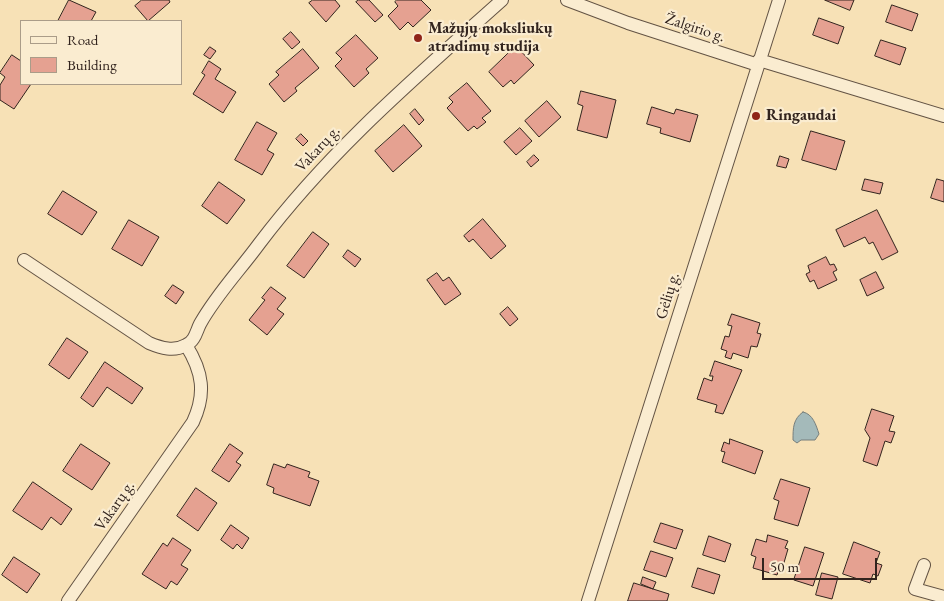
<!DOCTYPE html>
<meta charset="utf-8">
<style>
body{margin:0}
#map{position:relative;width:944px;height:601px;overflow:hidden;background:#f7e1b6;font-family:"EB Garamond",serif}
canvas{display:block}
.legend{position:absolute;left:20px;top:20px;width:162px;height:65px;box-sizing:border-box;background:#faecd0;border:1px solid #aa9c89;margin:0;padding:6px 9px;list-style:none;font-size:15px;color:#32241e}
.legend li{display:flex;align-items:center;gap:10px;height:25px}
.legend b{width:25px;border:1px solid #aa9c89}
.scale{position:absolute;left:762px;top:558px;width:115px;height:22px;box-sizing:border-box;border:2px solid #32241e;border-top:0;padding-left:6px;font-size:15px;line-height:18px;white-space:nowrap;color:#32241e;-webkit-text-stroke:4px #faecd0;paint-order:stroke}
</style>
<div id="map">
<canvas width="944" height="601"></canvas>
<ul class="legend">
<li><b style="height:6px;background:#faecd0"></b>Road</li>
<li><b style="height:14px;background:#e5a191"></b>Building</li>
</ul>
<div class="scale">50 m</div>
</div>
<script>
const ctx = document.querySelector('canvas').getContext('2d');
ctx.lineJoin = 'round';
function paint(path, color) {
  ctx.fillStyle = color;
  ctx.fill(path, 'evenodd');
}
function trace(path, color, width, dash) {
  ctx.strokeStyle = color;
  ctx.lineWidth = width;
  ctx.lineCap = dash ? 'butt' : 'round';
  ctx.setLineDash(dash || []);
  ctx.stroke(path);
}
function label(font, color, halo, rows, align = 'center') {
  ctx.font = font + ' "EB Garamond",serif';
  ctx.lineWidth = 4.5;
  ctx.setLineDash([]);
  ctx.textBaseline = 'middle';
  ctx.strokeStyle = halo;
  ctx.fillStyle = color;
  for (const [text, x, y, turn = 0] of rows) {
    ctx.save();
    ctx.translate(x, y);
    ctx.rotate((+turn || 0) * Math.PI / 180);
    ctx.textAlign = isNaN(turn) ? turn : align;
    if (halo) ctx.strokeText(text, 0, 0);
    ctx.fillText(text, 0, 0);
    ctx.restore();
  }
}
const water = new Path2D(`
 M 803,412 C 813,414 816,425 819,434 L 815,440 L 801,440 L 797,443 L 793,440 C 793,428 793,419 803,412 Z`);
const building = new Path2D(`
 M 69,0 L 96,12 L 91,21 L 58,21 Z
 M 142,0 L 169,0 L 170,2 L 148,21 L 135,6 Z
 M 313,0 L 335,0 L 340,6 L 326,22 L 309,3 Z
 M 359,0 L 369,0 L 383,15 L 375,22 L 356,2 Z
 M 397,0 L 421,0 L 431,10 L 413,27 L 408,22 L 400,30 L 388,16 L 398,6 L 395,2 Z
 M 825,0 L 854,0 L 850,10 Z
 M 892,5 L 918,14 L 912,31 L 886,22 Z
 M 819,18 L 844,27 L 838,44 L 813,35 Z
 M 291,32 L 300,42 L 292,49 L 283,39 Z
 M 356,35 L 378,58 L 366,69 L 369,73 L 354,87 L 335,66 L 342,59 L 336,53 Z
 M 881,40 L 906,48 L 900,65 L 875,56 Z
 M 516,46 L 534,65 L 514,84 L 511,80 L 503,87 L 489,72 Z
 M 210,47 L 216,51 L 210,59 L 204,55 Z
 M 303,49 L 319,68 L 295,88 L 297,91 L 284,102 L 269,84 L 279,75 L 276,72 Z
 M 12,55 L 21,61 L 21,84 L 31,84 L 14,109 L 0,100 L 0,85 L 5,77 L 0,73 Z
 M 209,61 L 221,69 L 215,79 L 236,92 L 223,113 L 193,94 L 205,75 L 202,73 Z
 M 467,83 L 491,111 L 482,118 L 486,122 L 477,129 L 474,126 L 468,131 L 447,108 L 453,102 L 449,98 Z
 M 581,91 L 616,100 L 607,138 L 577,130 L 583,106 L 578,104 Z
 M 547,101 L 561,117 L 539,137 L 525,121 Z
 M 652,107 L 674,114 L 676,109 L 698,115 L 690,142 L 660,133 L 661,128 L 647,124 Z
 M 415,109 L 424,120 L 419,125 L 410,114 Z
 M 257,122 L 277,133 L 267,150 L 274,154 L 262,175 L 235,160 Z
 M 404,125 L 422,146 L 393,172 L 375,151 Z
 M 520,128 L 532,141 L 516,155 L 504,142 Z
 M 811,131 L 845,141 L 836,170 L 802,160 Z
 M 301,134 L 308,141 L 303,146 L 296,139 Z
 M 534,155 L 539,160 L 531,167 L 527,162 Z
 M 780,156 L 789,159 L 786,168 L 777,166 Z
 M 865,179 L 883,183 L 880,194 L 862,190 Z
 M 937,179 L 944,181 L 944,202 L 931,198 Z
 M 219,182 L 245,200 L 227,224 L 202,206 Z
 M 63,191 L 97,212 L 82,235 L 48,214 Z
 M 877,210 L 898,252 L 882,260 L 873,242 L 869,244 L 865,237 L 844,247 L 836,230 Z
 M 483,219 L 506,246 L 491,259 L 473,239 L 469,242 L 464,236 Z
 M 129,220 L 159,237 L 142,266 L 112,249 Z
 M 313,232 L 329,244 L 304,278 L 287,266 Z
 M 348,250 L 361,259 L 355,267 L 343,257 Z
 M 826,257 L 830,265 L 834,264 L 837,270 L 833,272 L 837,280 L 818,289 L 814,280 L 810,282 L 806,274 L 810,272 L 808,266 Z
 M 876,272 L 884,288 L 867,296 L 860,280 Z
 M 437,273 L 443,281 L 449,277 L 461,294 L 445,305 L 427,280 Z
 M 173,285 L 184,292 L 176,304 L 165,296 Z
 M 271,287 L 286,298 L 277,309 L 284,314 L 267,335 L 249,320 L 265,300 L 262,298 Z
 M 508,307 L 518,319 L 510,326 L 500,314 Z
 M 732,314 L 760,323 L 757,333 L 761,334 L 757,347 L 751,346 L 748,358 L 733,353 L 731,359 L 725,357 L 727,351 L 721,349 L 725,336 L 729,337 L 732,326 L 728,325 Z
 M 67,338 L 88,352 L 69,379 L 49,365 Z
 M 715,361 L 742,370 L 723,414 L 715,412 L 717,405 L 697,399 L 704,378 L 712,381 L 713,376 L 710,376 Z
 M 105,362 L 143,388 L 132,404 L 107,387 L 93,407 L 81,398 Z
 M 872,409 L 894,416 L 889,431 L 895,432 L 891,443 L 885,441 L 877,466 L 863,461 L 870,438 L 865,430 Z
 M 730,439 L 763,451 L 755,474 L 722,462 L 725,452 L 721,451 L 724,442 L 729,444 Z
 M 81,444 L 110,463 L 92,490 L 63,471 Z
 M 230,444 L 243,453 L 236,462 L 241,465 L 229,482 L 212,471 Z
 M 274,464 L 285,468 L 287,464 L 310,472 L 308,477 L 319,481 L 310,506 L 273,493 L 274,488 L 267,485 Z
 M 781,479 L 810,488 L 798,526 L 774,519 L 779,501 L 774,499 Z
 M 33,482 L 72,509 L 61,525 L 51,517 L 42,530 L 13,511 Z
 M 196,488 L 217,503 L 198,531 L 177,516 Z
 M 661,523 L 683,530 L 676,549 L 654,542 Z
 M 231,525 L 249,538 L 242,549 L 237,544 L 233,549 L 221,540 Z
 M 768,535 L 788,541 L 785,548 L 788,549 L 783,566 L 780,565 L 777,575 L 753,568 L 756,557 L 751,555 L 756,539 L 766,542 Z
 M 709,536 L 731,544 L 725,562 L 703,555 Z
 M 173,538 L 191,550 L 181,565 L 188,569 L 177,585 L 171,581 L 166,589 L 142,574 L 163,543 L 167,546 Z
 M 854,542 L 880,552 L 876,563 L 882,565 L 878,576 L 873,574 L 870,583 L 843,574 Z
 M 805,547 L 824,553 L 813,586 L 794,580 Z
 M 651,551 L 673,558 L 666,577 L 644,570 Z
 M 14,557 L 40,574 L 27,593 L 2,575 Z
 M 698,568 L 720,575 L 714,594 L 692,587 Z
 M 822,573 L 838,577 L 832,599 L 816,595 Z
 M 643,577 L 656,582 L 653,589 L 641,584 Z
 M 634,583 L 669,594 L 667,601 L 628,601 Z`);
const street = new Path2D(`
 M 567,0 L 628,23 L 758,65
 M 759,60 L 944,116
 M 24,260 L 149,343 C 161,348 174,352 186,345 C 195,341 196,332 200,324 C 216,295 240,270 259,244 C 330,150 415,78 502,0
 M 924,565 L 915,589 L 944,597
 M 68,601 L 193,422 C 206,394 203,372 186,345
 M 588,601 L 779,0`);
const markers = [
 [418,38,5,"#8f2418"],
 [756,116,5,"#8f2418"]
];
const streetNames = [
 ["Žalgirio g.",695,28,18],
 ["Vakarų g.",318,149,-47],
 ["Gėlių g.",668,296,-73],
 ["Vakarų g.",115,506,-55]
];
const poiNames = [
 ["Mažųjų moksliukų",428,29],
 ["atradimų studija",428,47],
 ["Ringaudai",766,116]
];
paint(water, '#a4baba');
trace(water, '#767e7c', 1);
paint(building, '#e5a191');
trace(building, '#32241e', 1);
trace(street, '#635344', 14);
trace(street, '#faecd0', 12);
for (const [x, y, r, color] of markers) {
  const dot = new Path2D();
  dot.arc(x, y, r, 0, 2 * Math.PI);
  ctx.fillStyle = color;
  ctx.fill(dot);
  trace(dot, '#faecd0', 2);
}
label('16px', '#32241e', '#faecd0', streetNames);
label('bold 16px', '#32241e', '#faecd0', poiNames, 'left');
</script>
